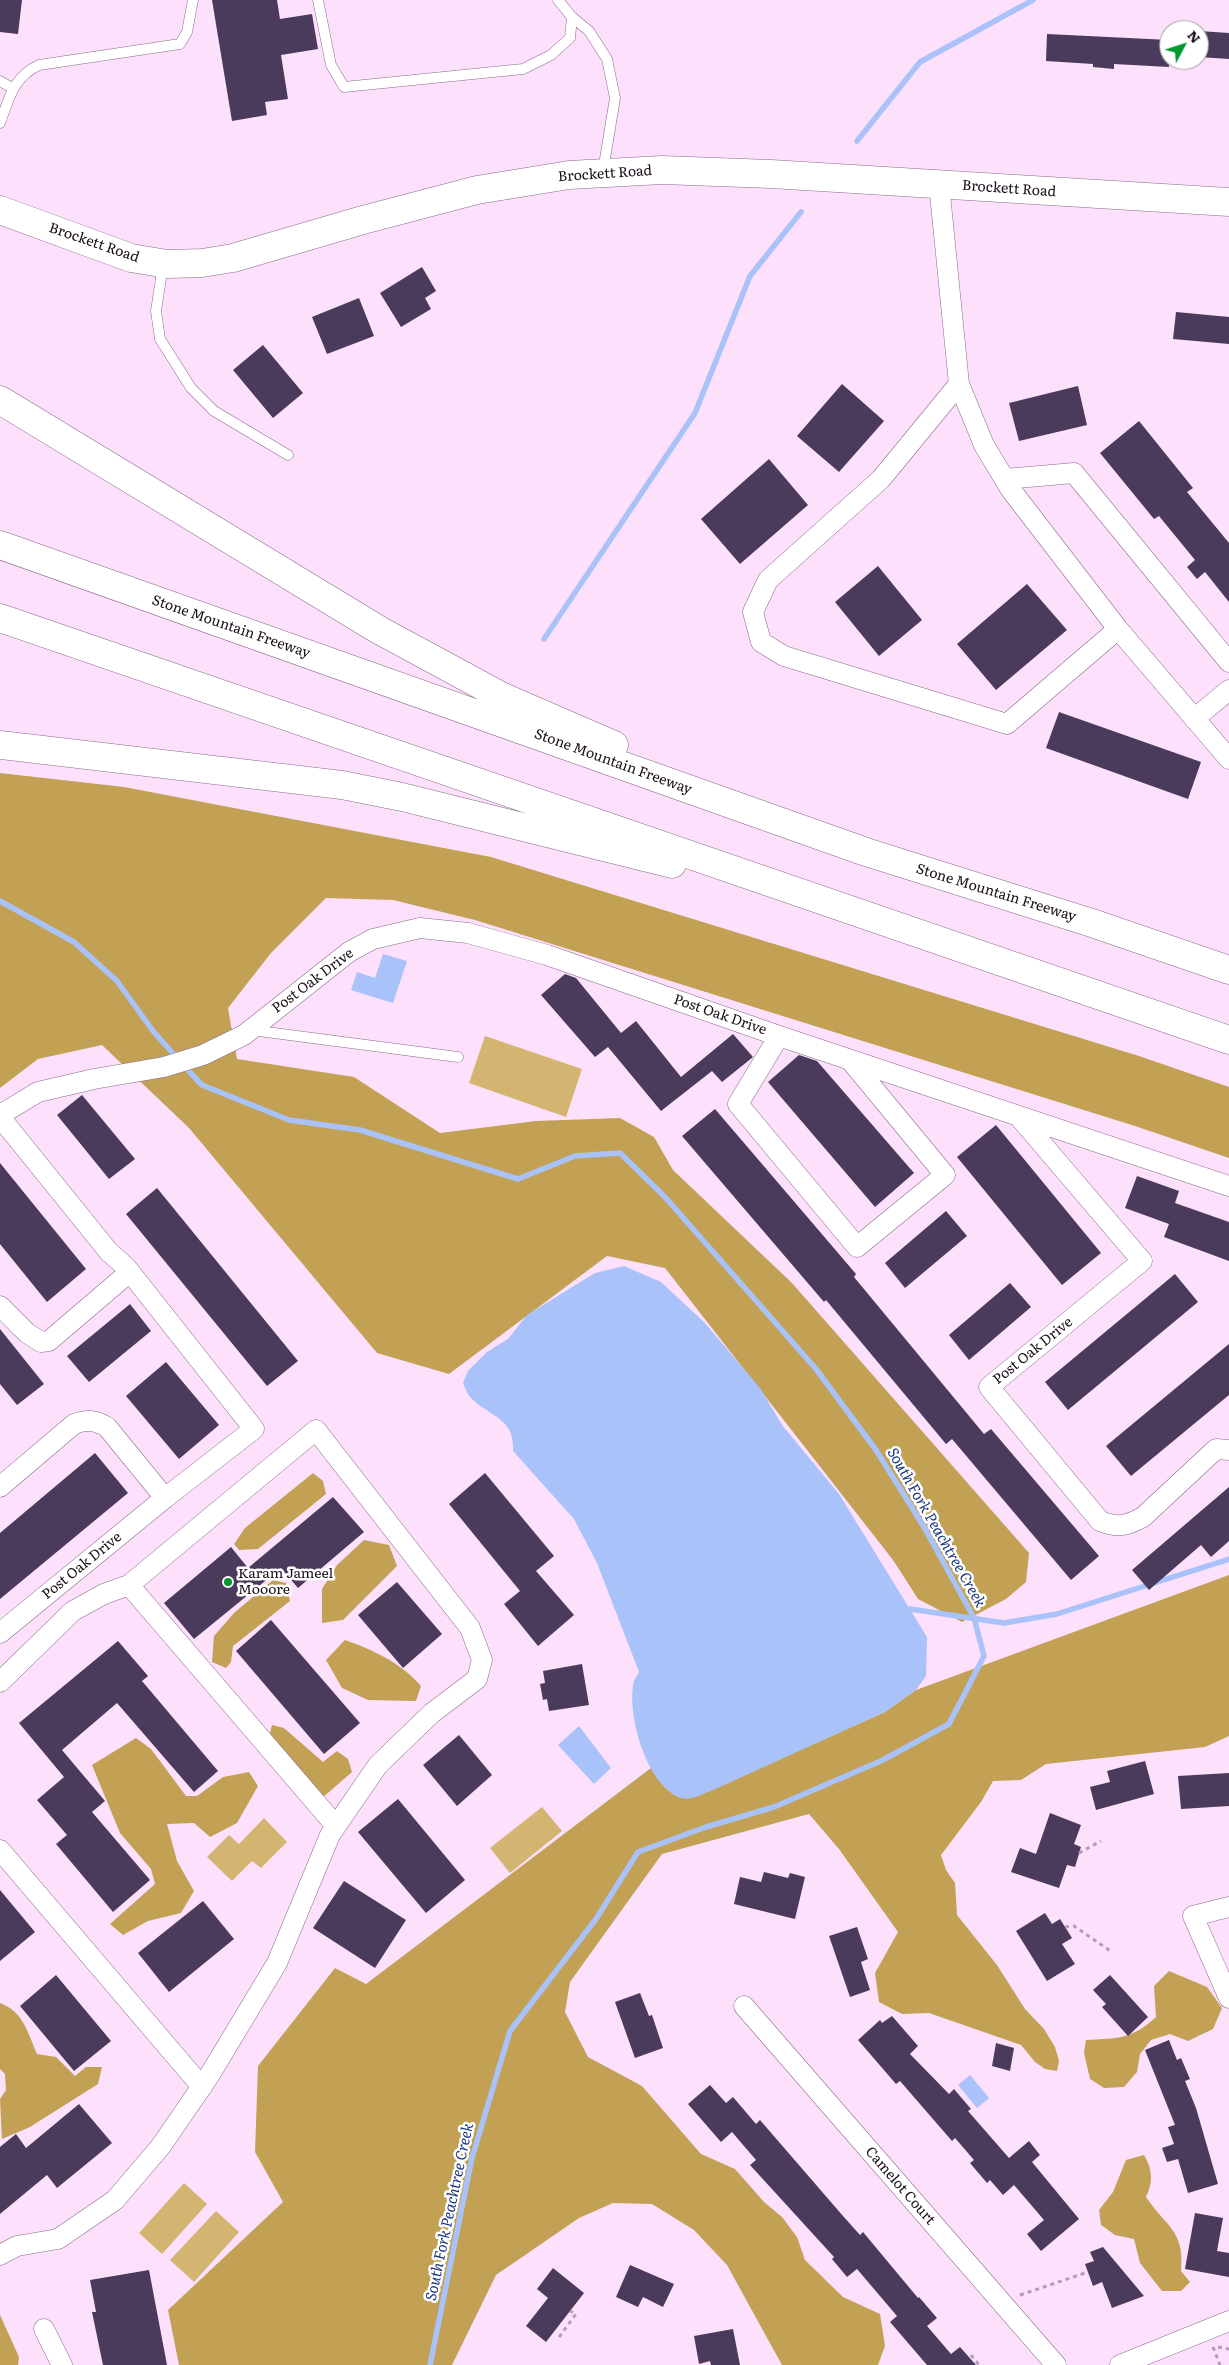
<!DOCTYPE html>
<style>
body{margin:0}
#map{position:relative;width:1229px;height:2365px;overflow:hidden;background:#fce0fc;font-family:Literata,serif}
canvas{display:block}
.north{position:absolute;left:1159px;top:20px;width:50px;height:50px;box-sizing:border-box;background:#fff;border:1px solid #a39fa3;border-radius:50%;rotate:50deg;font-size:14px;font-weight:700;line-height:20px;text-align:center;color:#190e19}
.north::after{content:'';display:block;margin:auto;width:18px;height:22px;background:#019831;clip-path:polygon(50% 0,100% 100%,50% 72%,0 100%)}
</style>
<div id="map">
<canvas width="1229" height="2365"></canvas>
<div class="north">N</div>
</div>
<script>
const ctx = document.querySelector('canvas').getContext('2d');
ctx.lineJoin = 'round';
function paint(path, color) {
  ctx.fillStyle = color;
  ctx.fill(path, 'evenodd');
}
function trace(path, color, width, dash) {
  ctx.strokeStyle = color;
  ctx.lineWidth = width;
  ctx.lineCap = dash ? 'butt' : 'round';
  ctx.setLineDash(dash || []);
  ctx.stroke(path);
}
function label(font, color, halo, rows, align = 'center') {
  ctx.font = font + ' Literata,serif';
  ctx.lineWidth = 5;
  ctx.setLineDash([]);
  ctx.textBaseline = 'middle';
  ctx.strokeStyle = halo;
  ctx.fillStyle = color;
  for (const [text, x, y, turn = 0] of rows) {
    ctx.save();
    ctx.translate(x, y);
    ctx.rotate((+turn || 0) * Math.PI / 180);
    ctx.textAlign = isNaN(turn) ? turn : align;
    if (halo) ctx.strokeText(text, 0, 0);
    ctx.fillText(text, 0, 0);
    ctx.restore();
  }
}
const green = new Path2D(`
 M 485,1036 L 582,1069 L 566,1117 L 469,1083 Z
 M 542,1807 L 562,1831 L 510,1873 L 490,1848 Z
 M 264,1818 L 287,1842 L 261,1868 L 252,1861 L 232,1881 L 207,1857 L 229,1835 L 239,1844 Z
 M 184,2183 L 207,2204 L 162,2254 L 139,2233 Z
 M 216,2211 L 239,2232 L 194,2282 L 170,2260 Z`);
const forest = new Path2D(`
 M 0,773 L 124,787 L 491,857 L 1139,1056 L 1229,1087 L 1229,1158 L 1135,1126 L 475,920 L 393,900 L 326,898 L 271,953 L 228,1008 L 237,1059 L 354,1077 L 440,1133 L 536,1121 L 620,1118 L 654,1137 L 673,1170 L 792,1283 L 1029,1553 L 1026,1582 L 1006,1599 L 962,1622 L 918,1599 L 893,1560 L 665,1268 L 607,1256 L 449,1374 L 377,1353 L 189,1128 L 102,1045 L 38,1059 L 0,1088 Z
 M 313,1473 L 323,1481 L 326,1494 L 258,1549 L 239,1550 L 234,1544 L 245,1528 Z
 M 364,1540 L 389,1545 L 397,1566 L 343,1620 L 322,1623 L 322,1589 L 337,1565 Z
 M 1229,1575 L 1229,1736 L 1205,1747 L 1046,1764 L 1021,1780 L 993,1781 L 981,1802 L 941,1855 L 946,1870 L 955,1883 L 957,1915 L 997,1965 L 1025,2009 L 1044,2029 L 1055,2047 L 1059,2061 L 1057,2071 L 1045,2069 L 1035,2062 L 1021,2045 L 929,2013 L 902,2014 L 879,2002 L 875,1973 L 898,1932 L 839,1849 L 809,1814 L 662,1854 L 570,1982 L 565,2012 L 588,2057 L 642,2086 L 701,2154 L 735,2169 L 764,2202 L 782,2217 L 797,2237 L 805,2260 L 843,2297 L 880,2314 L 885,2346 L 878,2365 L 782,2365 L 727,2265 L 694,2230 L 652,2204 L 613,2203 L 579,2218 L 496,2275 L 452,2365 L 179,2365 L 168,2310 L 283,2202 L 255,2152 L 258,2066 L 335,1968 L 366,1984 L 651,1768 C 663,1784 675,1802 697,1796 L 885,1712 L 916,1690 Z
 M 273,1580 L 286,1583 L 290,1601 L 233,1646 L 231,1662 L 226,1668 L 212,1662 L 214,1636 L 234,1613 Z
 M 345,1640 C 374,1650 401,1663 421,1686 L 416,1701 L 368,1700 L 342,1688 L 326,1660 Z
 M 272,1725 L 284,1728 L 323,1762 L 337,1751 L 348,1759 L 352,1772 L 321,1799 L 269,1737 Z
 M 136,1738 L 151,1749 L 186,1796 L 197,1796 L 223,1777 L 249,1772 L 258,1786 L 237,1823 L 210,1837 L 194,1823 L 167,1824 L 177,1861 L 194,1891 L 181,1913 L 148,1921 L 123,1935 L 110,1924 L 155,1884 L 151,1869 L 120,1833 L 92,1765 Z
 M 1169,1971 L 1207,1987 L 1222,2008 L 1213,2029 L 1188,2041 L 1170,2034 L 1151,2040 L 1140,2054 L 1137,2072 L 1124,2087 L 1104,2088 L 1090,2079 L 1084,2053 L 1086,2040 C 1118,2038 1131,2040 1156,2017 L 1154,1986 Z
 M 0,2003 C 23,2011 28,2033 37,2054 L 56,2057 L 75,2076 L 86,2067 L 102,2067 L 98,2084 L 30,2127 L 2,2139 L 0,2099 L 6,2090 L 5,2074 L 0,2069 Z
 M 1144,2155 C 1153,2170 1153,2182 1146,2197 C 1166,2227 1185,2230 1181,2271 L 1190,2282 L 1181,2291 L 1162,2291 L 1140,2263 L 1134,2239 L 1115,2235 L 1101,2225 L 1099,2210 L 1113,2192 L 1126,2160 Z
 M 0,2315 L 19,2357 L 18,2365 L 0,2365 Z`);
const water = new Path2D(`
 M 383,954 L 407,961 L 393,1003 L 351,990 L 357,972 L 375,978 Z
 M 624,1266 L 661,1282 L 705,1323 L 760,1388 L 782,1425 L 839,1494 L 927,1637 L 926,1676 L 916,1690 L 885,1712 L 711,1791 C 702,1794 691,1801 681,1798 C 647,1786 628,1718 633,1686 C 633,1681 637,1676 639,1672 L 597,1563 L 574,1519 L 513,1451 C 515,1417 489,1417 470,1397 C 467,1394 465,1387 463,1383 L 468,1371 L 487,1352 L 508,1339 L 527,1315 L 595,1273 Z
 M 579,1726 L 611,1768 L 594,1784 L 558,1745 Z
 M 970,2075 L 989,2098 L 977,2108 L 958,2085 Z`);
const stream = new Path2D(`
 M 857,141 L 920,62 L 1033,0
 M 544,639 L 695,413 L 750,276 L 801,212
 M 0,901 L 74,942 L 117,981 L 153,1031 L 178,1059
 M 184,1066 L 202,1085 L 289,1120 L 360,1130 L 518,1179 L 575,1156 L 620,1153 L 665,1197 L 816,1369 L 876,1450 L 924,1527 L 974,1618 L 984,1656 L 949,1724 L 883,1760 L 774,1807 L 706,1827 L 638,1852 L 596,1919 L 510,2031 L 472,2158 L 430,2365
 M 910,1609 L 1004,1623 L 1057,1614 L 1229,1559`);
const building = new Path2D(`
 M 0,0 L 22,0 L 18,34 L 0,32 Z
 M 212,0 L 277,0 L 280,19 L 312,14 L 318,49 L 281,55 L 288,99 L 265,102 L 267,115 L 232,121 Z
 M 1199,31 L 1229,33 L 1229,59 L 1199,57 Z
 M 1047,34 L 1169,40 L 1169,67 L 1114,64 L 1114,69 L 1093,67 L 1093,64 L 1046,61 Z
 M 422,267 L 436,291 L 425,298 L 431,309 L 401,327 L 380,293 Z
 M 359,298 L 374,336 L 327,354 L 312,317 Z
 M 1176,312 L 1229,317 L 1229,344 L 1173,339 Z
 M 263,345 L 303,393 L 273,418 L 233,370 Z
 M 842,384 L 884,421 L 839,472 L 797,436 Z
 M 1078,386 L 1087,425 L 1019,441 L 1009,403 Z
 M 1139,421 L 1193,488 L 1187,492 L 1229,543 L 1229,602 L 1205,572 L 1197,579 L 1187,567 L 1195,560 L 1159,516 L 1154,519 L 1100,453 Z
 M 769,459 L 808,505 L 740,564 L 701,519 Z
 M 878,566 L 922,620 L 879,656 L 835,602 Z
 M 1027,584 L 1067,630 L 996,690 L 957,644 Z
 M 1059,712 L 1201,762 L 1188,799 L 1046,748 Z
 M 565,974 L 576,978 L 621,1033 L 636,1021 L 681,1077 L 733,1034 L 753,1057 L 722,1082 L 712,1071 L 661,1111 L 608,1047 L 595,1057 L 541,995 Z
 M 799,1055 L 817,1061 L 914,1173 L 875,1207 L 768,1082 Z
 M 82,1095 L 135,1159 L 109,1179 L 57,1115 Z
 M 715,1109 L 856,1274 L 854,1277 L 984,1434 L 991,1429 L 1099,1556 L 1071,1580 L 952,1439 L 946,1444 L 826,1300 L 824,1302 L 682,1136 Z
 M 996,1125 L 1101,1253 L 1062,1285 L 957,1157 Z
 M 0,1163 L 86,1269 L 47,1302 L 0,1244 Z
 M 1137,1176 L 1179,1191 L 1175,1203 L 1229,1222 L 1229,1261 L 1164,1237 L 1169,1224 L 1125,1208 Z
 M 157,1188 L 298,1361 L 267,1386 L 126,1214 Z
 M 946,1211 L 967,1236 L 905,1288 L 885,1263 Z
 M 1175,1274 L 1198,1302 L 1068,1410 L 1045,1382 Z
 M 1010,1283 L 1031,1307 L 969,1360 L 949,1335 Z
 M 130,1304 L 151,1331 L 89,1382 L 67,1356 Z
 M 0,1329 L 44,1384 L 17,1405 L 0,1384 Z
 M 1229,1344 L 1229,1395 L 1131,1476 L 1106,1446 Z
 M 166,1362 L 219,1425 L 179,1459 L 126,1396 Z
 M 95,1453 L 128,1493 L 0,1599 L 0,1533 Z
 M 485,1473 L 554,1556 L 536,1571 L 574,1615 L 538,1646 L 504,1604 L 520,1591 L 449,1504 Z
 M 1229,1487 L 1229,1541 L 1211,1557 L 1201,1545 L 1149,1590 L 1132,1570 Z
 M 333,1497 L 364,1532 L 298,1588 L 281,1568 L 194,1639 L 164,1603 L 231,1547 L 248,1568 Z
 M 397,1582 L 442,1634 L 403,1668 L 358,1615 Z
 M 271,1620 L 360,1723 L 324,1754 L 236,1651 Z
 M 118,1641 L 148,1676 L 142,1681 L 218,1771 L 194,1792 L 117,1703 L 62,1750 L 105,1801 L 92,1812 L 150,1880 L 113,1912 L 56,1844 L 67,1835 L 37,1800 L 64,1777 L 19,1723 Z
 M 582,1664 L 589,1705 L 549,1711 L 547,1699 L 543,1700 L 540,1684 L 545,1683 L 543,1671 Z
 M 459,1735 L 492,1775 L 457,1806 L 423,1765 Z
 M 1145,1761 L 1154,1794 L 1096,1810 L 1090,1787 L 1110,1782 L 1107,1771 Z
 M 1229,1773 L 1229,1806 L 1181,1809 L 1178,1776 Z
 M 398,1799 L 465,1880 L 426,1913 L 358,1832 Z
 M 1050,1813 L 1081,1825 L 1074,1844 L 1081,1847 L 1075,1867 L 1067,1865 L 1059,1888 L 1011,1872 L 1020,1848 L 1036,1854 Z
 M 764,1872 L 788,1878 L 790,1873 L 805,1877 L 795,1919 L 734,1904 L 740,1877 L 761,1882 Z
 M 344,1881 L 406,1920 L 375,1968 L 313,1928 Z
 M 0,1890 L 35,1932 L 0,1961 Z
 M 203,1901 L 234,1939 L 169,1992 L 138,1953 Z
 M 1045,1913 L 1052,1924 L 1060,1919 L 1072,1938 L 1062,1944 L 1075,1964 L 1047,1981 L 1016,1931 Z
 M 857,1927 L 868,1959 L 861,1962 L 870,1990 L 850,1997 L 829,1936 Z
 M 56,1975 L 111,2041 L 74,2071 L 20,2006 Z
 M 1110,1975 L 1148,2017 L 1128,2036 L 1102,2007 L 1106,2004 L 1093,1990 Z
 M 640,1993 L 649,2016 L 652,2015 L 663,2048 L 635,2058 L 615,2002 Z
 M 892,2016 L 918,2046 L 910,2054 L 949,2094 L 954,2089 L 971,2109 L 968,2111 L 1009,2158 L 1029,2141 L 1040,2155 L 1032,2162 L 1079,2219 L 1041,2251 L 1027,2234 L 1044,2220 L 1014,2185 L 1003,2195 L 990,2180 L 987,2183 L 970,2163 L 974,2160 L 955,2138 L 952,2141 L 900,2081 L 896,2084 L 858,2040 L 880,2020 L 882,2023 Z
 M 1169,2040 L 1177,2060 L 1181,2058 L 1190,2079 L 1185,2081 L 1196,2108 L 1218,2184 L 1188,2193 L 1178,2159 L 1167,2162 L 1162,2148 L 1174,2144 L 1168,2127 L 1175,2125 L 1145,2050 Z
 M 996,2043 L 1014,2048 L 1010,2071 L 992,2066 Z
 M 710,2085 L 726,2103 L 733,2097 L 756,2124 L 760,2120 L 843,2216 L 860,2235 L 863,2232 L 918,2298 L 919,2297 L 937,2318 L 927,2326 L 951,2354 L 960,2347 L 976,2365 L 927,2365 L 890,2322 L 897,2316 L 857,2269 L 847,2277 L 832,2259 L 834,2257 L 750,2165 L 756,2160 L 732,2132 L 721,2142 L 688,2104 Z
 M 79,2104 L 112,2143 L 57,2188 L 47,2175 L 0,2214 L 0,2147 L 16,2134 L 26,2148 Z
 M 1195,2213 L 1223,2218 L 1217,2251 L 1229,2253 L 1229,2277 L 1185,2269 Z
 M 1103,2247 L 1144,2296 L 1112,2308 L 1102,2282 L 1093,2286 L 1085,2264 L 1094,2261 L 1090,2252 Z
 M 630,2265 L 674,2284 L 663,2307 L 643,2297 L 638,2307 L 616,2297 Z
 M 553,2268 L 584,2293 L 546,2342 L 526,2326 L 548,2298 L 537,2289 Z
 M 149,2270 L 167,2365 L 103,2365 L 92,2312 L 96,2312 L 90,2280 Z
 M 733,2329 L 740,2365 L 711,2365 L 710,2361 L 699,2364 L 694,2336 Z`);
const path = new Path2D(`
 M 1079,1853 L 1101,1841
 M 1065,1927 L 1074,1926 L 1112,1952
 M 1020,2295 L 1088,2272
 M 559,2337 L 576,2314 L 570,2311
 M 1213,2347 L 1220,2365
 M 1218,2347 L 1229,2349
 M 971,2355 L 979,2365`);
const lane = new Path2D(`
 M 318,0 L 331,65 L 344,87 L 523,69 L 551,55 L 570,38 L 572,17 L 558,0
 M 572,17 L 589,31 L 607,59 L 615,98 L 603,171
 M 0,81 L 12,88
 M 0,123 C 9,99 13,77 39,65 L 180,44 L 187,32 L 193,0
 M 163,265 L 156,311 L 160,339 L 191,388 L 214,411 L 288,455
 M 251,1030 L 458,1057`);
const street = new Path2D(`
 M 939,184 L 959,384 L 881,479 L 768,580 L 753,612 L 761,642 L 784,656 L 1007,724 L 1118,629
 M 959,384 L 984,445 L 1011,490 L 1118,629 L 1229,759
 M 1005,479 L 1074,473 L 1229,662
 M 1194,719 L 1229,690
 M 779,1036 L 738,1104 L 857,1247 L 945,1175 L 850,1060
 M 0,1115 L 38,1092 L 94,1079 L 164,1067 L 203,1055 L 244,1035 L 349,952 L 373,939 L 420,928 L 468,933 L 547,955 L 779,1036 L 1229,1186
 M 0,1117 L 109,1252 L 126,1267 L 125,1276 L 49,1341 L 41,1342 L 27,1333 L 0,1306
 M 1020,1118 L 1142,1261 L 989,1387 L 1100,1521 C 1117,1528 1127,1526 1143,1517 L 1216,1449 L 1229,1450
 M 0,1487 L 74,1424 C 87,1419 95,1420 107,1427 L 165,1498
 M 129,1585 L 336,1826
 M 0,1633 L 165,1498 L 254,1429 L 126,1267
 M 0,1682 L 73,1611 L 104,1594 L 129,1585 L 316,1430 L 470,1628 L 482,1660 L 477,1679 L 432,1713 L 378,1765 L 336,1826 L 330,1835 L 277,1963 L 209,2076 L 161,2146 L 115,2200 L 58,2239 L 17,2246 L 0,2255
 M 0,1850 L 202,2087
 M 1229,1907 L 1193,1916 L 1229,1998
 M 744,2006 L 1056,2365
 M 44,2329 L 62,2365
 M 1120,2365 L 1229,2321`);
const secondary = new Path2D(`
 M 0,210 L 131,258 L 167,264 L 202,263 L 233,258 L 363,220 L 477,190 L 569,175 L 662,170 L 771,174 L 1229,202`);
const highway = new Path2D(`
 M 0,400 L 379,630 L 501,696 L 614,745
 M 0,545 L 866,852 L 1092,923 L 1229,970
 M 0,618 L 1229,1040
 M 0,745 L 342,785 L 402,797 L 672,864`);
const markers = [
 [228,1582,5,"#019831"]
];
const streetNames = [
 ["Brockett Road",605,174,-4],
 ["Brockett Road",1009,189,4],
 ["Brockett Road",94,243,19],
 ["Stone Mountain Freeway",231,627,19],
 ["Stone Mountain Freeway",613,762,20],
 ["Stone Mountain Freeway",996,893,17],
 ["Post Oak Drive",313,981,-37],
 ["Post Oak Drive",720,1015,19],
 ["Post Oak Drive",1033,1351,-39],
 ["Post Oak Drive",82,1566,-39],
 ["Camelot Court",900,2186,49]
];
const poiNames = [
 ["Karam Jameel",238,1574],
 ["Mooore",238,1590]
];
const waterNames = [
 ["South Fork Peachtree Creek",936,1528,60],
 ["South Fork Peachtree Creek",450,2212,-78]
];
paint(green, '#d3b571');
paint(forest, '#c2a155');
paint(water, '#a9c2f9');
trace(stream, '#a9c2f9', 5.5);
paint(building, '#4a3a5b');
trace(lane, '#886a88', 11);
trace(street, '#886a88', 21);
trace(secondary, '#886a88', 29);
trace(highway, '#886a88', 29);
trace(path, '#b49eb4', 3, [4, 4]);
trace(lane, '#fff', 10);
trace(street, '#fff', 20);
trace(secondary, '#fff', 28);
trace(highway, '#fff', 28);
for (const [x, y, r, color] of markers) {
  const dot = new Path2D();
  dot.arc(x, y, r, 0, 2 * Math.PI);
  ctx.fillStyle = color;
  ctx.fill(dot);
  trace(dot, '#fff', 2);
}
label('14px', '#190e19', '#fff', streetNames);
label('14px', '#190e19', '#fff', poiNames, 'left');
label('italic 15px', '#1d3683', '#fff', waterNames);
</script>
